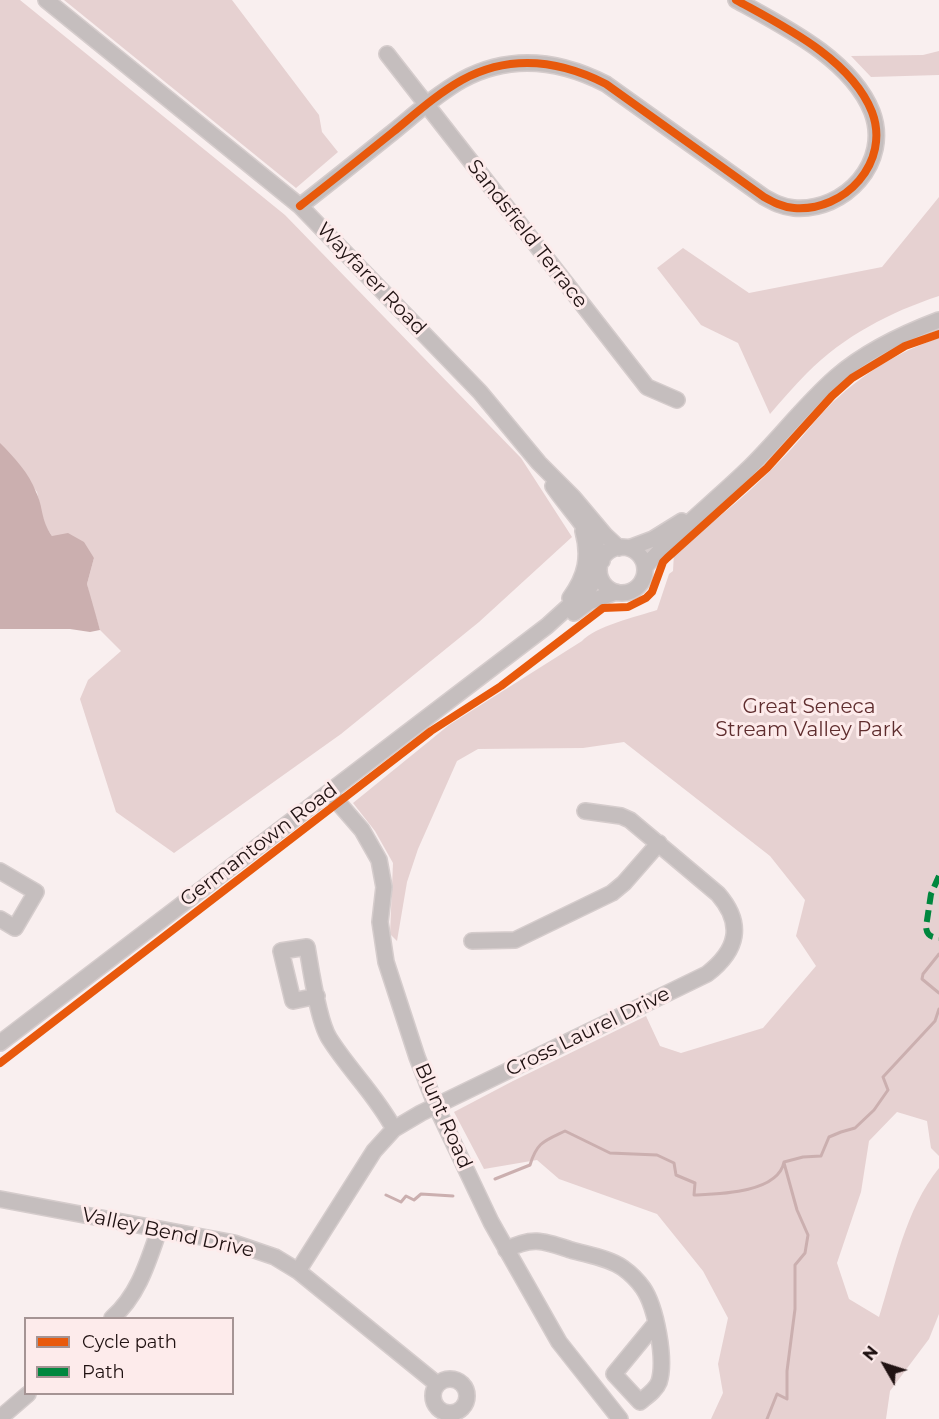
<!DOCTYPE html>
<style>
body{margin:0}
#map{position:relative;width:939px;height:1419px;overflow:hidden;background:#f9efef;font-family:Montserrat,sans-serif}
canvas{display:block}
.legend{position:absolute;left:24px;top:1317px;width:210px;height:78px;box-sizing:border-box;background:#fdebeb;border:2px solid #a59494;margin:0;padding:8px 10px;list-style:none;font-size:18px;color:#201212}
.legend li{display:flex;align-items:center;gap:12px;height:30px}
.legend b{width:30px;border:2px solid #a59494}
.north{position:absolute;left:855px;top:1335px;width:60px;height:60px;-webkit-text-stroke:4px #fdebeb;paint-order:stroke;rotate:309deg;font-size:16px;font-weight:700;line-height:24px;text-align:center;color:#201212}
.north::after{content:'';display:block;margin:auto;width:21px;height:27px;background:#201212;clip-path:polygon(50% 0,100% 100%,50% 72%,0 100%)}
</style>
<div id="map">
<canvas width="939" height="1419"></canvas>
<ul class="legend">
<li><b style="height:8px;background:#e8590c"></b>Cycle path</li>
<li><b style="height:8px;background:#00873e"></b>Path</li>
</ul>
<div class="north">N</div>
</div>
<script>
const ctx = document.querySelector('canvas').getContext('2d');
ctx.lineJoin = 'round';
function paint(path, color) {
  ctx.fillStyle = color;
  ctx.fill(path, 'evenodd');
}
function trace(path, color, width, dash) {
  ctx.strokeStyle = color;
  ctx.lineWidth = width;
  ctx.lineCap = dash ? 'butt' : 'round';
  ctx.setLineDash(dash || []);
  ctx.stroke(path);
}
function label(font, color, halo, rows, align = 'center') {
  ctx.font = font + ' Montserrat,sans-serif';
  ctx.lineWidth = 6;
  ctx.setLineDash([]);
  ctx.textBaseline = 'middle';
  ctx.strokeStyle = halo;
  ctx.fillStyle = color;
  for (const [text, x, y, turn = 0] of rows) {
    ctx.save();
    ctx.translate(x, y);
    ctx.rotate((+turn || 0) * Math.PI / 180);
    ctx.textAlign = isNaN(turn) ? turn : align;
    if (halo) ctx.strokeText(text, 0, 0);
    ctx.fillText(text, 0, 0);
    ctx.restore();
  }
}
const green = new Path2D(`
 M 0,0 L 20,0 L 285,215 L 521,458 L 572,537 L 479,622 L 341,734 L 174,853 L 116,812 L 80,699 L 88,680 L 121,651 L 100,630 L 91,602 L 87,584 L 94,558 L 52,536 L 44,524 L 37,492 L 0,445 Z
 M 64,0 L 232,0 L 319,115 L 322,132 L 338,152 L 296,188 Z
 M 939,51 L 939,75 L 871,77 L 851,56 L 923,55 Z
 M 939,197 L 939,296 C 890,312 844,336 807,373 C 794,386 782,400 770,414 L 738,343 L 701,325 L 657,268 L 683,248 L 749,293 L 882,267 Z
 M 939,338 L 939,1156 L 931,1148 L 927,1121 L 897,1112 L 869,1141 L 861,1192 L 837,1263 L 849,1299 L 879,1317 C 895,1267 905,1210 939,1168 L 939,1314 L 929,1339 L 890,1391 L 886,1419 L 711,1419 L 723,1393 L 718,1364 L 728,1318 L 703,1271 L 657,1214 L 559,1179 L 537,1160 L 484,1169 L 454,1112 L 513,1081 L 646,1016 L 660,1046 L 681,1053 L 763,1028 L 816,966 L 796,936 L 805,900 L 770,856 L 624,742 L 583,748 L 478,749 L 457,761 L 418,849 L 407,882 L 397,941 L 390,934 L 393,863 L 375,831 L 353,803 L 449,725 L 582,641 C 594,627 638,616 657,610 L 669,574 L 673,571 L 674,553 C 709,525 744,498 775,466 C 794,448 809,427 827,408 C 859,376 897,352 939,338 Z`);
const water = new Path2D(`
 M 0,443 C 14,457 29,473 36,492 C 44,509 40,518 52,536 L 68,533 L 84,542 L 94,558 L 87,584 L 100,630 L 90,632 L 70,629 L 0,629 Z`);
const stream = new Path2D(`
 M 939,954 L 923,974 L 922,979 L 939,993
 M 495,1179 L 530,1165 C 537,1142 544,1141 565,1131 L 610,1153 L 657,1155 L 674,1163 L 676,1175 L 695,1183 L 694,1195 C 719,1194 778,1193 784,1162 L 803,1157 L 821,1156 L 829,1137 L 841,1132 L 855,1128 L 874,1110 L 888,1090 L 883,1077 L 935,1021 L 939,1009
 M 386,1195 L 401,1202 L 406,1196 L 414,1200 L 421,1194 L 453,1196
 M 767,1419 L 777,1394 L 787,1399 L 787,1371 L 795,1309 L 795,1265 L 805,1253 L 808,1235 L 797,1210 L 784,1163`);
const minor = new Path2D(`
 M 46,0 L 300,206 L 480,392 L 539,463 L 573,497 L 605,535 L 619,548
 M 387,54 L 647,387 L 677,400
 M 300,206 C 331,182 362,157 393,132 C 415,114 437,94 462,80 C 510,54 559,60 606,84 L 764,197 C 773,202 782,207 794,208 C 845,212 891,162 872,112 C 851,59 783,26 736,0
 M 553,486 C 569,510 594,533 602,561
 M599 570a23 23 0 1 1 46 0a23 23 0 1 1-46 0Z
 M 629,548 L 653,539 L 682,521
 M 645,567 C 676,531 714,502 747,470 C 778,440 804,405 836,377 C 866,351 902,334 939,320
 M 570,598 C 586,576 590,557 583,531
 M 574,613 L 589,602 L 616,592
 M 329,792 L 362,830 L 379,860 L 384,887 L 380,922 L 386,962 L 417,1057 L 436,1106 L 491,1222 L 559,1342 L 620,1419
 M 0,871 L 36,892 L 15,928 L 0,919
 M 472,941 L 515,940 L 612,893 L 624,883 L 659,843
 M 317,996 L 293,1001 L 281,951 L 307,947 C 311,970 318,1020 329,1038 C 349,1070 376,1095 394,1129
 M 0,1043 L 547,626 L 590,587 L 599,572
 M 0,1199 L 234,1243 L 275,1257 L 298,1271 L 437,1384
 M 506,1250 C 532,1236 544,1241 571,1250 C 588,1255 609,1258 623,1268 C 630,1273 638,1281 643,1288 C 656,1307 666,1360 659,1382 C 656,1390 647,1396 640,1402 L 614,1374 L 656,1323
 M 298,1271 L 374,1151 L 394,1129 L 421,1113 L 707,974 C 738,950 744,924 718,894 L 630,820 L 621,816 L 585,811
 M 112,1318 C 138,1296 148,1262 159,1230
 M433 1396a17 17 0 1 1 34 0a17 17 0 1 1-34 0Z
 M 0,1418 L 28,1394`);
const quiet = new Path2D(`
 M 939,876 L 931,894 L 926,927 C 927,936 931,937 939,938`);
const cycleway = new Path2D(`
 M 300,206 C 331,182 362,157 393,132 C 415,114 437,94 462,80 C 510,54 559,60 606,84 L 764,197 C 773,202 782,207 794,208 C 845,212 891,162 872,112 C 851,59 783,26 736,0
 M 0,1063 L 431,731 L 501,686 L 603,608 L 628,607 L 646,598 L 652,592 L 663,562 L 667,558 L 767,468 L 832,396 L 852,378 L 905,346 L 939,334`);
const streetNames = [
 ["Sandsfield Terrace",527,234,52],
 ["Wayfarer Road",371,279,46],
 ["Germantown Road",259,845,-37],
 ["Cross Laurel Drive",588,1032,-26],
 ["Blunt Road",443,1116,66],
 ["Valley Bend Drive",168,1233,12]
];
const parkNames = [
 ["Great Seneca",809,707],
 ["Stream Valley Park",809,730]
];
paint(green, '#e6d1d1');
paint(water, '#cbafaf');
trace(stream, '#cbafaf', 3);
trace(minor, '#d5cccc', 18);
trace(minor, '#c5bebe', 15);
trace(quiet, '#00873e', 6, [12, 6]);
trace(cycleway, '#e8590c', 8);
label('20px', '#201212', '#fdebeb', streetNames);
label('20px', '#5f2d2e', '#fdebeb', parkNames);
</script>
